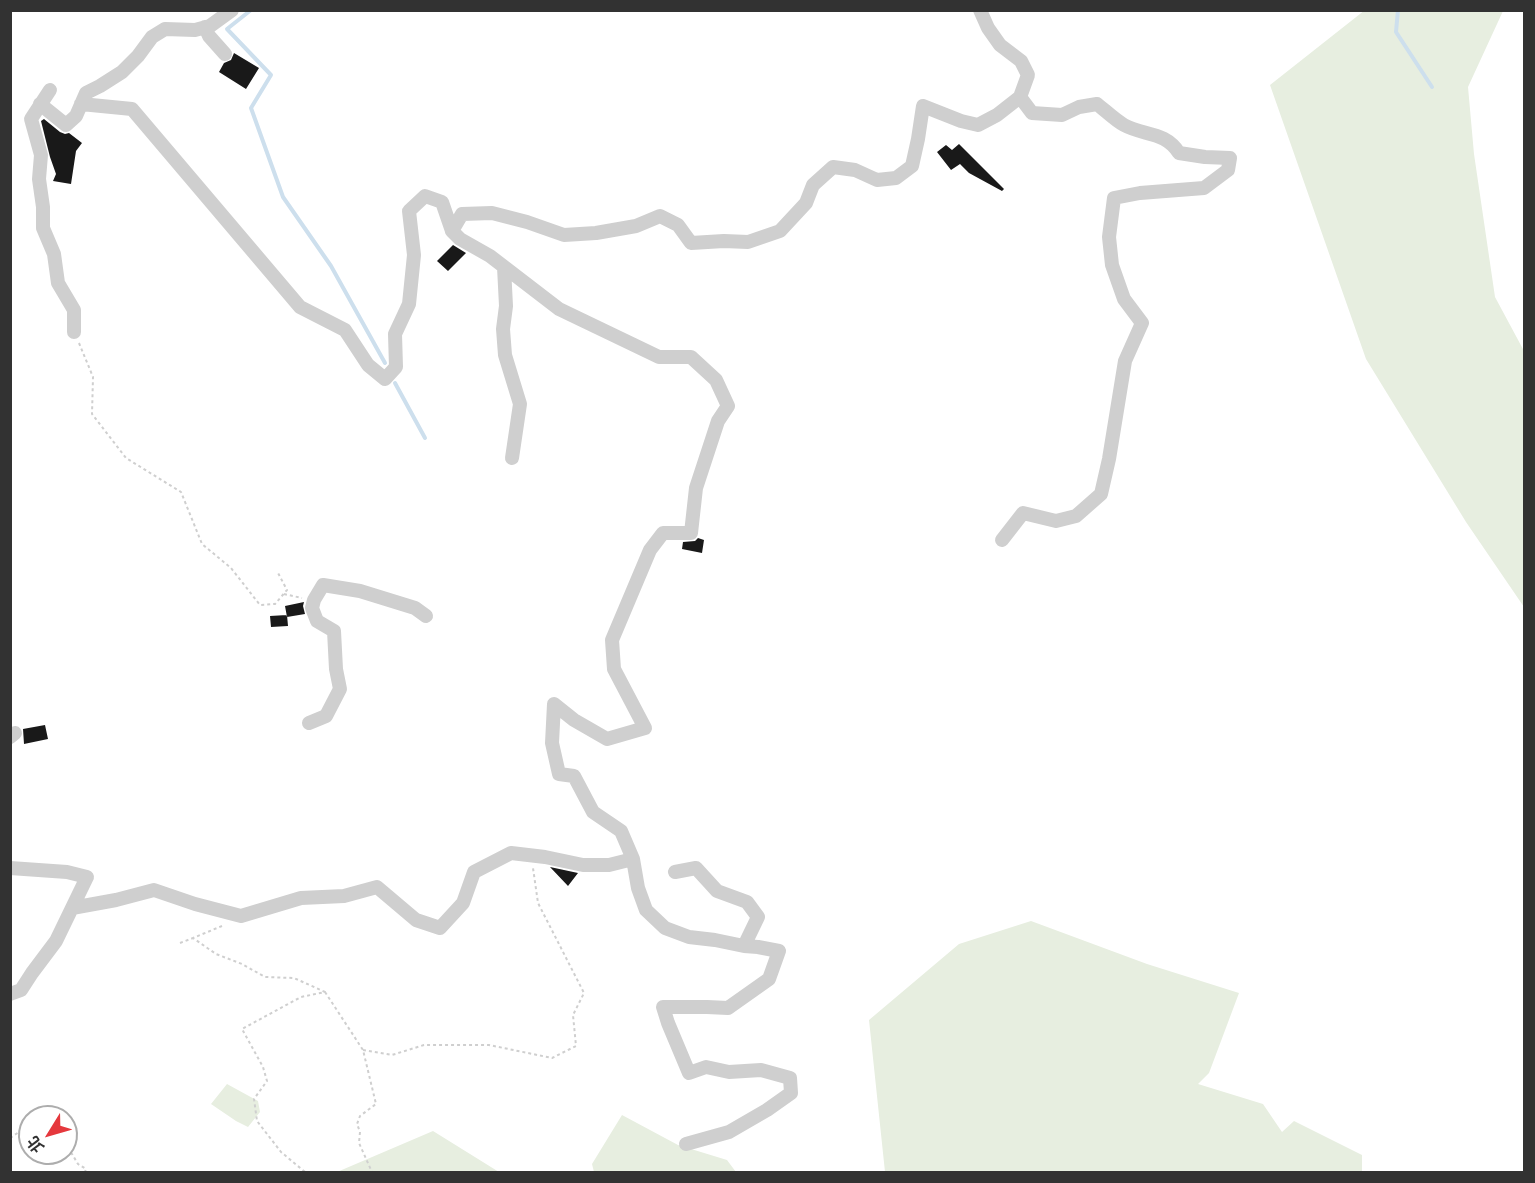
<!DOCTYPE html>
<meta charset="utf-8">
<style>
body{margin:0}
#map{position:relative;width:1535px;height:1183px;overflow:hidden;background:#fff;font-family:"Archivo Narrow","Noto Sans TC",sans-serif}
canvas{display:block}
.frame{position:absolute;inset:0;border:12px solid #323232;pointer-events:none}
.north{position:absolute;left:18px;top:1105px;width:60px;height:60px;box-sizing:border-box;background:#fff;border:2px solid #adadad;border-radius:50%;rotate:233deg;font-size:16px;font-weight:700;line-height:24px;text-align:center;color:#323232}
.north::after{content:'';display:block;margin:auto;width:21px;height:27px;background:#e5383d;clip-path:polygon(50% 0,100% 100%,50% 72%,0 100%)}
</style>
<div id="map">
<canvas width="1535" height="1183"></canvas>
<div class="frame"></div>
<div class="north">北</div>
</div>
<script>
const ctx = document.querySelector('canvas').getContext('2d');
ctx.lineJoin = 'round';
function paint(path, color) {
  ctx.fillStyle = color;
  ctx.fill(path, 'evenodd');
}
function trace(path, color, width, dash) {
  ctx.strokeStyle = color;
  ctx.lineWidth = width;
  ctx.lineCap = dash ? 'butt' : 'round';
  ctx.setLineDash(dash || []);
  ctx.stroke(path);
}
const green = new Path2D(`
 M 1365,10 L 1503,11 L 1468,87 L 1474,154 L 1495,297 L 1524,351 L 1524,607 L 1466,522 L 1366,359 L 1270,85 Z
 M 1031,921 L 1147,964 L 1239,993 L 1209,1073 L 1198,1084 L 1263,1104 L 1282,1132 L 1294,1121 L 1362,1155 L 1362,1172 L 885,1172 L 869,1020 L 959,944 Z
 M 227,1084 L 258,1101 L 260,1112 L 248,1127 L 236,1121 L 211,1104 Z
 M 622,1115 L 678,1145 L 727,1160 L 736,1172 L 594,1172 L 592,1164 Z
 M 433,1131 L 499,1172 L 337,1172 Z`);
const stream = new Path2D(`
 M 251,10 L 227,29 L 271,75 L 251,108 L 283,197 L 331,266 L 385,363
 M 1398,10 L 1396,32 L 1432,87
 M 395,383 L 425,438`);
const building = new Path2D(`
 M 234,53 L 259,68 L 246,89 L 219,72 L 224,63 L 231,60 Z
 M 44,119 L 60,132 L 65,134 L 69,133 L 82,143 L 76,151 L 71,184 L 53,181 L 56,174 L 50,157 L 41,121 Z
 M 959,144 L 1004,189 L 1002,191 L 969,173 L 960,164 L 951,170 L 937,152 L 946,145 L 952,150 Z
 M 453,245 L 466,253 L 448,271 L 437,261 Z
 M 698,538 L 704,540 L 702,553 L 682,549 L 683,542 L 695,541 Z
 M 304,602 L 303,606 L 305,614 L 287,617 L 285,606 Z
 M 287,615 L 288,626 L 271,627 L 270,616 Z
 M 45,725 L 48,739 L 24,744 L 23,729 Z
 M 550,867 L 578,873 L 568,886 Z`);
const path = new Path2D(`
 M 79,343 L 93,377 L 92,414 L 126,458 L 181,492 L 202,544 L 231,568 L 260,605 L 275,604 L 287,590 L 277,571
 M 284,594 L 302,598
 M 222,926 L 193,938 L 216,954 L 242,964 L 265,977 L 294,978 L 325,992 L 301,997 L 242,1029 L 263,1067 L 267,1081 L 254,1099 L 257,1121 L 281,1152 L 305,1172
 M 180,943 L 193,938
 M 325,992 L 363,1050 L 376,1104 L 360,1116 L 357,1124 L 360,1132 L 359,1143 L 372,1172
 M 363,1050 L 392,1055 L 424,1045 L 489,1045 L 552,1058 L 576,1046 L 573,1015 L 584,993 L 538,903 L 533,868
 M 66,1130 L 70,1130 L 75,1137 L 69,1149 L 78,1164 L 86,1169 L 85,1172
 M 10,1138 L 19,1132 L 30,1129`);
const minor = new Path2D(`
 M 980,10 L 988,28 L 1000,45 L 1021,61 L 1028,75 L 1020,97 L 1032,113 L 1062,115 L 1079,107 L 1097,104 C 1106,111 1115,120 1124,125 C 1144,136 1165,131 1179,153 L 1205,157 L 1230,158 L 1228,170 L 1204,188 L 1140,193 L 1114,198 L 1109,237 L 1112,265 L 1124,299 L 1142,323 L 1125,361 L 1109,459 L 1101,494 L 1076,516 L 1056,521 L 1023,513 L 1002,540
 M 205,27 L 209,36 L 225,54
 M 50,90 L 31,119 L 41,155 L 39,179 L 43,207 L 43,228 L 54,254 L 58,283 L 74,310 L 74,332
 M 40,104 L 66,125 L 76,116 L 86,93 L 100,86 L 122,72 L 138,56 L 152,37 L 165,29 L 195,30 L 210,26 L 232,10
 M 81,104 L 132,109 L 300,307 L 345,330 L 368,365 L 385,379 L 396,367 L 395,334 L 409,304 L 414,255 L 409,211 L 425,196 L 442,202 L 452,231
 M 504,267 L 506,306 L 503,329 L 505,355 L 520,404 L 512,458
 M 309,723 L 326,716 L 340,689 L 336,669 L 334,631 L 317,621 L 312,608 L 314,600 L 323,585 L 360,591 L 415,608 L 426,616
 M 10,737 L 15,733
 M 633,859 L 638,888 L 646,910 L 665,928 L 689,937 L 715,940 L 744,946 L 758,947 L 779,951 L 769,979 L 728,1008 L 707,1007 L 663,1007 L 668,1023 L 689,1073 L 706,1067 L 729,1072 L 761,1070 L 790,1078 L 791,1093 L 767,1110 L 729,1132 L 686,1144
 M 10,868 L 67,872 L 87,877 L 56,941 L 32,973 L 21,990 L 10,994
 M 675,872 L 696,868 L 717,891 L 747,902 L 758,917 L 744,946
 M 72,908 L 116,900 L 154,890 L 195,904 L 241,916 L 301,898 L 344,896 L 377,887 L 416,920 L 440,928 L 463,903 L 474,872 L 511,853 L 545,857 L 583,865 L 609,865 L 633,859 L 621,831 L 593,812 L 574,776 L 559,774 L 552,743 L 554,704 L 574,720 L 607,739 L 645,728 L 614,669 L 612,640 L 650,550 L 663,533 L 691,533 L 696,488 L 718,421 L 728,406 L 716,380 L 691,357 L 659,357 L 559,309 L 490,256 L 460,239 L 452,231 L 462,214 L 492,213 L 527,222 L 564,235 L 596,233 L 636,226 L 660,216 L 678,225 L 691,243 L 724,241 L 748,242 L 780,231 L 806,203 L 813,185 L 833,167 L 855,170 L 877,180 L 896,178 L 912,166 L 918,139 L 923,106 L 961,121 L 978,125 L 997,115 L 1020,97`);
paint(green, '#e7eee0');
trace(stream, '#cddfed', 4);
paint(building, '#191919');
trace(path, '#cfcfcf', 2, [3, 3]);
trace(minor, '#cfcfcf', 14);
</script>
